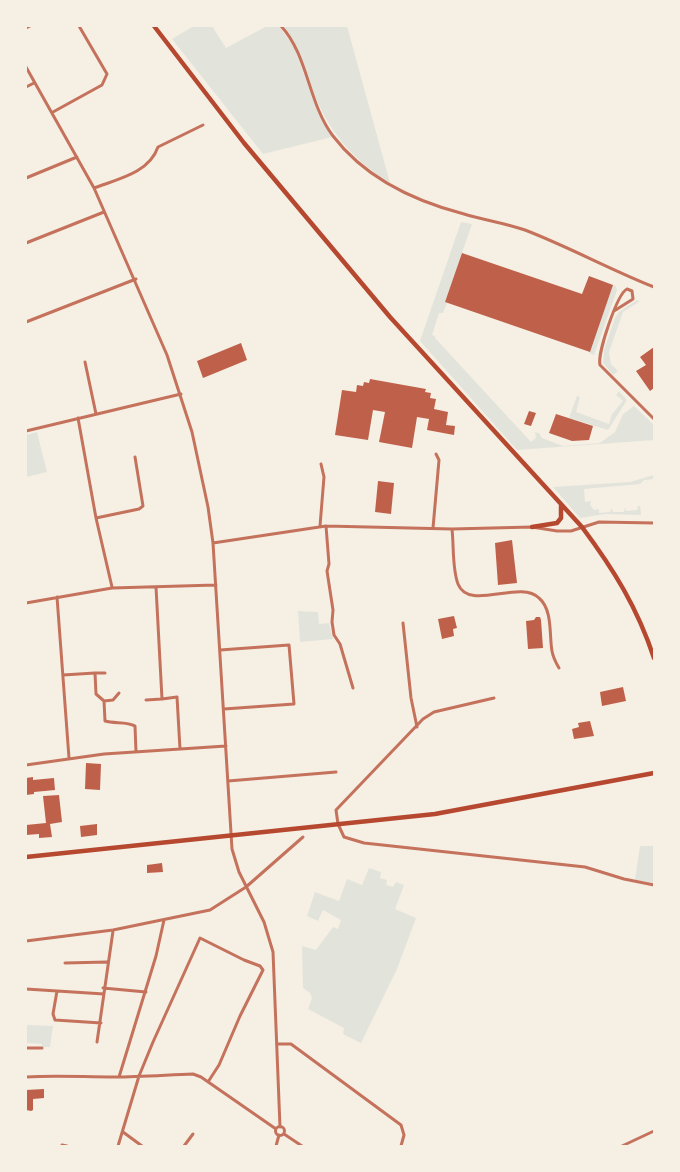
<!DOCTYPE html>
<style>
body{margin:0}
#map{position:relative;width:680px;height:1172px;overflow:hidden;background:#f6efe4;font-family:"Varela Round",sans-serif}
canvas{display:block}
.frame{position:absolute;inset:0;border:27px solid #f6efe4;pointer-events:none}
</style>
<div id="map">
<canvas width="680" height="1172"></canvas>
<div class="frame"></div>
</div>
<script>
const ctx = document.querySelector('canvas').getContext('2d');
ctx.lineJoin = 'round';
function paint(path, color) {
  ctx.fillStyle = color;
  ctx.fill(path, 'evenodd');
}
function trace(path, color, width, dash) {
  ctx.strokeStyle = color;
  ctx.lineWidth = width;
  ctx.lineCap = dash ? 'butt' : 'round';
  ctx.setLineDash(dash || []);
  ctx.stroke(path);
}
const green = new Path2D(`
 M 194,26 L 212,26 L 226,48 L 267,26 L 279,26 L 294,47 L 319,115 L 332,137 L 263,154 L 172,39 Z
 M 283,26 L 347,26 L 390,183 C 349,157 327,129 310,84 C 302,63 298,42 283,26 Z
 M 461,222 L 472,224 L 445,302 L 447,303 L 443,313 L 439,313 L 432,335 L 435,336 L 435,338 L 531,442 L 536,438 L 535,432 L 539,433 L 542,438 L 563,446 L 600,443 L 615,432 L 623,414 L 634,406 L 654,425 L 654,440 L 517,450 L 420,341 Z
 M 613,285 L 616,286 L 617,290 L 594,355 L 589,353 Z
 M 637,300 L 640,301 L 623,312 L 609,352 L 611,364 L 618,371 L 613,375 L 603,363 L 604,350 L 615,318 L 619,312 Z
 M 619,391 L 627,400 L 608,430 L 569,418 L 577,396 L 580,397 L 576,412 L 609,424 L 612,414 L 623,401 L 616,395 Z
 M 37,432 L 47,472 L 26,477 L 26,435 Z
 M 654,475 L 654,479 L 644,480 L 640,484 L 584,489 L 585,502 L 591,501 L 590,505 L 594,510 L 599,509 L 599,513 L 610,512 L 611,509 L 612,509 L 613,512 L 624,512 L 625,507 L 626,511 L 637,510 L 638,506 L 640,506 L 641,515 L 605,514 L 580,518 L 553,487 L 630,482 Z
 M 298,611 L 318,612 L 319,624 L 329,623 L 333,639 L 300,642 Z
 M 640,846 L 654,846 L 654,883 L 635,880 Z
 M 369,868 L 381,872 L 380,878 L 387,880 L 386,885 L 393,887 L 396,882 L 404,885 L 395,909 L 416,918 L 397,969 L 361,1043 L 343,1034 L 344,1028 L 308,1009 L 312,998 L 310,993 L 303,988 L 302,946 L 316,950 L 333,927 L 338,929 L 341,920 L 323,910 L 318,921 L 307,916 L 315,892 L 339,901 L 347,879 L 362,885 Z
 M 26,1025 L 53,1026 L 50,1047 L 42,1047 L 42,1044 L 26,1043 Z`);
const building = new Path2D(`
 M 462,253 L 582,294 L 589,276 L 613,285 L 590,352 L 445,302 Z
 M 241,343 L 247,360 L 203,378 L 197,361 Z
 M 654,347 L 654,388 L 650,391 L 636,371 L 646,365 L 640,357 Z
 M 370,379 L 426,389 L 425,392 L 431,393 L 430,398 L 436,399 L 434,409 L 448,412 L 446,425 L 455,426 L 454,435 L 427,430 L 429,419 L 417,417 L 412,448 L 379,442 L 385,412 L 373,410 L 368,440 L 335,435 L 342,390 L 356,392 L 357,385 L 363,386 L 364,382 L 369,383 Z
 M 529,411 L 536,413 L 531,426 L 524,424 Z
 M 556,414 L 593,426 L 589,440 L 572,441 L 549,433 Z
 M 378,481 L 394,483 L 391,514 L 375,512 Z
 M 512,540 L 517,583 L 498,585 L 495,543 Z
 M 454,616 L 457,628 L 453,629 L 454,636 L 442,639 L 438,619 Z
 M 536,617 L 540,617 L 541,620 L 543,648 L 528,649 L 526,621 L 534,620 Z
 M 623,687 L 626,701 L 602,706 L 600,692 Z
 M 590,721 L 594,736 L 574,739 L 572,729 L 579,727 L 578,723 Z
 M 86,763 L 101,764 L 100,790 L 85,789 Z
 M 33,777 L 33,780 L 54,778 L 55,790 L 34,792 L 34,794 L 26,795 L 26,778 Z
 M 59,795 L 62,822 L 50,824 L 52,837 L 39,838 L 39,834 L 26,835 L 26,825 L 46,823 L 43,796 Z
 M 97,824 L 97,835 L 81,837 L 80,826 Z
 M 162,863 L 163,872 L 147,873 L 147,865 Z
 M 44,1089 L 44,1098 L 33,1099 L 33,1110 L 31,1111 L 26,1110 L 26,1090 Z`);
const minor = new Path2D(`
 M 281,26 C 308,55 308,103 333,136 C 365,178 414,201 464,214 C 484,220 505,223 525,230 C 569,247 611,270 654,287
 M 26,28 L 30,26
 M 26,67 L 94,188 L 167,355 L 192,432 L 208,507 L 213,543 L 232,849 L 239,872 L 264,922 L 273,952 L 280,1127
 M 26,87 L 34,83
 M 53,112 L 102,85 L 107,74 L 79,26
 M 26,178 L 77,157
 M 94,188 C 118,179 149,173 158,147 L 203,125
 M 26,243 L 104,212
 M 614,311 L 633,299 L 632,291 L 627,289 C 617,294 597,354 600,365 L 654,419
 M 26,322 L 136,279
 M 85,362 L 96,414
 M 78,418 L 96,518 L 112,587
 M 26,431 L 181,394
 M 96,518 L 139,509 L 143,506 L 135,457
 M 320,526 L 324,477 L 321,464
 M 326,526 L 329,564 L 327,571 L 333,610 L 332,622 L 334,635 L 340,644 L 353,688
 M 433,528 L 439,460 L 436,454
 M 452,529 C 454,547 452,568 458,584 C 469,612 520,579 539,598 C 553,610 549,635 552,651 C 553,657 556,663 559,668
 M 213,543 L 326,526 L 452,529 L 532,527 L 557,531 L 571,531 L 599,522 L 654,523
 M 156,587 L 162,699 L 177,697 L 180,749
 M 57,597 L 69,758
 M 26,603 L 112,588 L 216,585
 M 403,623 L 411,698 L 417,727
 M 220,650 L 289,645 L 294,704 L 224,709
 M 95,673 L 105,673
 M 63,675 L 95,673 L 96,694 L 104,701 L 105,721 C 114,724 127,721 135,726 L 136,752
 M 494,698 L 434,712 L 423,719 L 336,810 L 338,824 L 344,837 L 364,843 L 585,867 L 624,879 L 654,885
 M 146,700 L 162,699
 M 104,701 L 113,700 L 119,693
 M 26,765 L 104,754 L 226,746
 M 228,781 L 336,772
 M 26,941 L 113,930 L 210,910 L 246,887 L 303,837
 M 65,963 L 107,962
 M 103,988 L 146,992
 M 26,989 L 104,994
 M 57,991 L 53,1014 L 55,1020 L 101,1023
 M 97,1042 L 113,931
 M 278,1044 L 291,1044 L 401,1125 L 404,1135 L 401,1146
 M 26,1048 L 42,1048
 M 26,1077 C 55,1075 84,1077 114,1077 C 140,1077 166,1075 193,1074 L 201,1077 L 276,1129
 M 119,1077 L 156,956 L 164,920
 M275.5 1131a4.5 4.5 0 1 1 9 0a4.5 4.5 0 1 1-9 0Z
 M 123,1132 L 142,1146
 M 284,1134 L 302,1146
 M 62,1145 L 67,1146
 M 118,1146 L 139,1076 L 153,1042 L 200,938 L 244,960 L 260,966 L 263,970 L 240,1016 L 219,1065 L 208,1082
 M 184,1146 L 193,1134
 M 276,1146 L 279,1135
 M 622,1146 L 654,1131`);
const primary = new Path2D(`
 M 154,26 L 244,143 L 390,317 L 582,527 C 614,570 637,607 654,658
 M 532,527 L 557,523 L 561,518 L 561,506
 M 26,857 L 435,814 L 654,773`);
paint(green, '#e2e4dc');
paint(building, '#bf614a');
trace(minor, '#c5725c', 3);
trace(primary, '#b5482f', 4.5);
</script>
